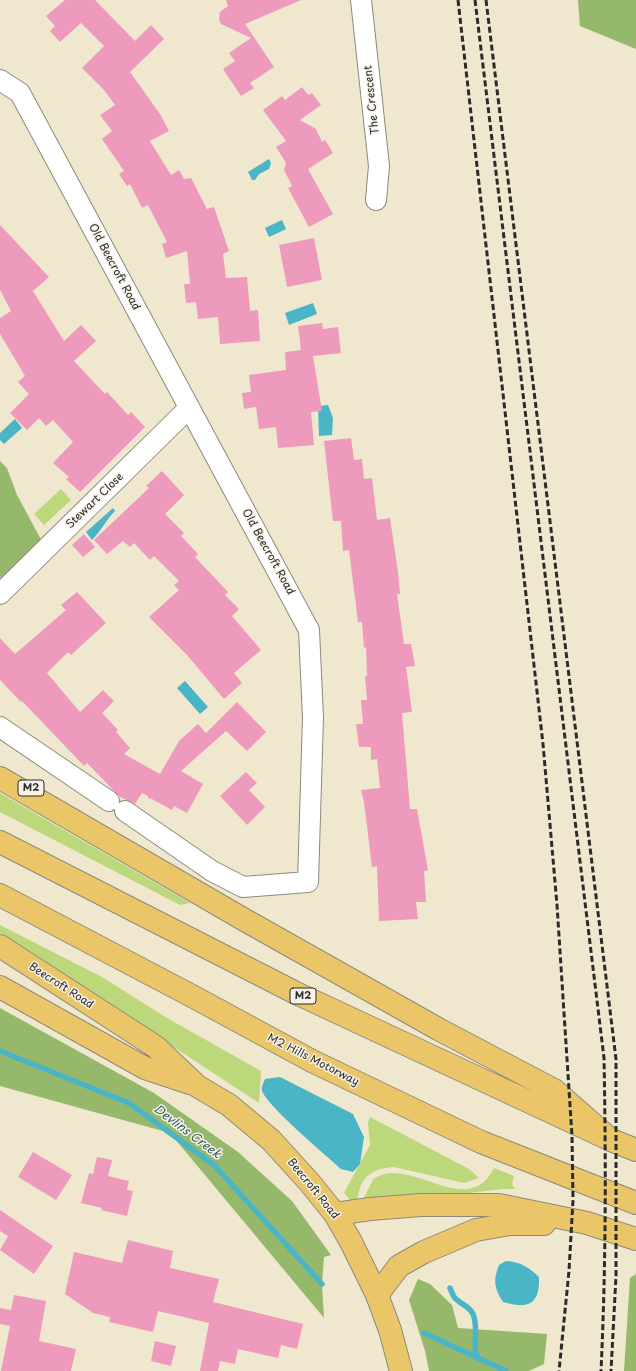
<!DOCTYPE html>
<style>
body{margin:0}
canvas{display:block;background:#efe8cf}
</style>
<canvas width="636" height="1371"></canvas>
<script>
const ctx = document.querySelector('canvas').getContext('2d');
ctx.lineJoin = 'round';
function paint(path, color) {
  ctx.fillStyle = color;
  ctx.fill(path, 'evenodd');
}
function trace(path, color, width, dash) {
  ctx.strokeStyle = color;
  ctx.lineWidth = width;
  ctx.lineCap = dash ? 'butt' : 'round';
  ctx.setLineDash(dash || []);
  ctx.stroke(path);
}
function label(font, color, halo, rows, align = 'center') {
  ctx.font = font + ' "Playpen Sans",sans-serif';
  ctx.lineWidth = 3;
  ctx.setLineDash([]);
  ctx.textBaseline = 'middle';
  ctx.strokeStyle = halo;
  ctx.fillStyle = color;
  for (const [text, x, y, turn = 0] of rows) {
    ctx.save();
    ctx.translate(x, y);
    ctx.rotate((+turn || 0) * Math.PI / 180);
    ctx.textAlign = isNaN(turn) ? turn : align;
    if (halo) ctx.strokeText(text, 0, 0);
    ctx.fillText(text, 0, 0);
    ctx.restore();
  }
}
const green = new Path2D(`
 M 61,489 L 71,500 L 44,525 L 34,514 Z
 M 0,793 L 190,903 L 180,905 L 0,812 Z
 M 0,925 L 102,977 L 167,1018 L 261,1071 L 259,1103 L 0,933 Z
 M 370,1117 L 469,1169 L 479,1178 L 464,1183 L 394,1167 C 369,1169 360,1178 357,1202 L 352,1202 L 344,1193 L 370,1145 L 368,1123 Z
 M 494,1168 L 514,1176 L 512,1184 L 515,1189 L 503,1189 L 468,1193 L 428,1194 L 366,1200 L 364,1197 L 374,1178 C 379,1176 385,1173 391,1173 C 427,1172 472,1213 494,1168 Z`);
const forest = new Path2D(`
 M 578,0 L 636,0 L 636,49 L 580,26 Z
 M 0,461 L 7,468 L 17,495 L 44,545 L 0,578 Z
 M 0,1008 L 154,1093 L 238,1152 L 292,1201 L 331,1255 L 324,1257 L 322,1284 L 324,1318 L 170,1133 L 0,1086 Z
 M 636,1274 L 636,1371 L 624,1371 L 630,1278 Z
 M 418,1279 L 430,1284 L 452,1305 L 458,1328 L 547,1334 L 544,1364 L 529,1371 L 429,1371 L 425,1351 L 409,1300 Z`);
const water = new Path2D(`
 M 269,159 L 271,163 L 269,169 L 259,174 L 255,180 L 252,180 L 248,172 Z
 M 282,220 L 286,229 L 269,237 L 265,228 Z
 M 313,303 L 317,314 L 289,325 L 285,313 Z
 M 328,405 L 333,418 L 332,435 L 319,436 L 318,406 Z
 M 15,419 L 22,428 L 4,444 L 0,440 L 0,433 Z
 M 113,508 L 115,511 C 106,520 101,531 92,540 L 86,532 Z
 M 185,681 L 208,707 L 200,714 L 177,688 Z
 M 280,1077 L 353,1114 L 364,1137 L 360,1164 L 353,1172 L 341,1169 C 325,1154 268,1107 262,1091 C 261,1087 264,1082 265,1079 Z
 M 506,1261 C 520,1262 529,1267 539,1277 C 540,1306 527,1309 503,1302 C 494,1288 493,1280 499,1265 Z`);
const stream = new Path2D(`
 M 0,1051 L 129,1103 L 214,1165 L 322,1284
 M 450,1288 C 452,1292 453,1297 456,1299 C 462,1305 469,1306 473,1314 C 479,1328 472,1343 477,1358
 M 424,1333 L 506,1371`);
const building = new Path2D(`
 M 65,0 L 95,0 L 135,41 L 151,25 L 164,39 L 130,72 L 160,114 L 169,131 L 150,141 L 171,175 L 179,170 L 184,179 L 191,178 L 207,209 L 214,207 L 229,251 L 223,254 L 226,278 L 247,277 L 250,311 L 258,310 L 260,341 L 220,344 L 218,317 L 198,319 L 196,302 L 186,303 L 184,284 L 190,284 L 187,251 L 166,258 L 162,244 L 167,242 L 148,205 L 142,208 L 130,184 L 127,186 L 119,174 L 124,171 L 102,139 L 112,131 L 100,115 L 115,105 L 104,90 L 82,68 L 104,46 L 81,23 L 60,42 L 50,31 L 55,26 L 46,16 Z
 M 226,0 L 301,0 L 245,24 L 274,67 L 250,83 L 254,88 L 241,96 L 223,69 L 235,61 L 229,53 L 251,38 L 221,24 L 219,20 L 220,12 L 228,6 Z
 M 302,87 L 308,95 L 312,93 L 321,105 L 300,120 L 316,129 L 322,142 L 325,140 L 333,153 L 308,169 L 333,214 L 309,227 L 288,188 L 292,186 L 284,170 L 286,163 L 276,147 L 286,141 L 263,110 L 282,96 L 285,100 Z
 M 0,225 L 49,277 L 33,291 L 64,341 L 81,325 L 96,341 L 74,361 L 105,394 L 107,392 L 128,415 L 131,412 L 145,427 L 80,492 L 66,479 L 69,477 L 53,463 L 73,442 L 53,420 L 46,426 L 39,418 L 27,430 L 10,413 L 29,394 L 18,382 L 25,376 L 0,334 L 0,318 L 11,311 L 0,290 Z
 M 314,238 L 322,280 L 287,287 L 279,245 Z
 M 322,323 L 323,329 L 338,327 L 341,353 L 313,356 L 322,411 L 311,412 L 314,445 L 278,448 L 276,427 L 259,429 L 256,407 L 244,409 L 242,393 L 251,392 L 249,375 L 286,370 L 285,352 L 301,350 L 298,326 Z
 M 351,438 L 354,460 L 362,459 L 364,479 L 372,478 L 377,520 L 390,518 L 398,572 L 400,594 L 397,594 L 404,644 L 411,644 L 415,666 L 406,667 L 412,712 L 402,713 L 410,809 L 417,809 L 428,870 L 424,871 L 426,902 L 416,902 L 418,919 L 379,921 L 377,866 L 372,867 L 364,802 L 361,790 L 380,788 L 377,759 L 371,760 L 371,747 L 359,747 L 356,724 L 363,724 L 361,700 L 367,700 L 365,676 L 367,676 L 366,647 L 364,648 L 362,622 L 358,622 L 349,550 L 343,551 L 341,521 L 333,521 L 324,441 Z
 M 162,471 L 184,495 L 165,514 L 184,533 L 181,536 L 198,554 L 195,557 L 228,592 L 225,595 L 239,609 L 232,616 L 261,650 L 234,673 L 242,683 L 224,699 L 187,655 L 149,617 L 179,590 L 174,585 L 179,581 L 154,556 L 150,560 L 134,543 L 130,547 L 123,541 L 107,554 L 94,540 L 149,488 L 146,486 Z
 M 84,534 L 95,547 L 83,557 L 72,545 Z
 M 77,592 L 106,623 L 71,655 L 68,652 L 47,673 L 80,712 L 103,690 L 114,701 L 102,713 L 118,730 L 116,732 L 130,748 L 124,754 L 160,774 L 179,741 L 198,724 L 206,733 L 237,702 L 266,732 L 247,751 L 226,731 L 181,771 L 203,784 L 187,813 L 174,806 L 172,810 L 150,798 L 148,799 L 148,796 L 142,793 L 135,804 L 120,797 L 87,763 L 84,766 L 22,701 L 21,702 L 0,680 L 0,638 L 15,654 L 66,610 L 61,605 Z
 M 246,772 L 257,783 L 249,790 L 265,807 L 247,825 L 220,796 Z
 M 33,1152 L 72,1175 L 56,1200 L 18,1177 Z
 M 97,1157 L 112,1160 L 108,1176 L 129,1181 L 127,1190 L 133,1191 L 127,1216 L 101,1210 L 102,1208 L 81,1203 L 89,1173 L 93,1174 Z
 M 0,1210 L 53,1246 L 34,1274 L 0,1250 L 8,1236 L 0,1231 Z
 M 128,1240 L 173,1251 L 170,1268 L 219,1279 L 213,1302 L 303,1324 L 297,1349 L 281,1345 L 278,1358 L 238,1349 L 235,1364 L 220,1361 L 218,1371 L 200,1371 L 209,1323 L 158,1311 L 153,1332 L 109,1322 L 110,1317 L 93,1313 L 65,1294 L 74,1252 L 122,1263 Z
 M 14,1295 L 46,1301 L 39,1341 L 76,1349 L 71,1371 L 1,1371 L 10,1326 L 0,1324 L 0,1308 L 11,1310 Z
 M 155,1341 L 176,1346 L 171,1366 L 151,1361 Z`);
const minor = new Path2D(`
 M 361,0 L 379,166 L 376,200
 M 0,80 L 20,93 L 309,630 L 313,718 L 308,882 L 243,887 L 212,871 L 125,811
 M 0,594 L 189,408
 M 0,727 L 109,801`);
const primary = new Path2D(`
 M 0,946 L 156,1047 L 197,1086 L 229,1105 L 271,1140 L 310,1183 L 335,1214 L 351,1242 L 377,1295 L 390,1330 L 401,1371
 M 0,987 L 145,1068 L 190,1083`);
const motorway = new Path2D(`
 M 0,778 L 243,919 L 440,1030 L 554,1090 L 611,1140
 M 0,842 L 296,993 L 611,1140 L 636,1150
 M 0,895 L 192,996 L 312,1061 L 481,1142 L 636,1203
 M 335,1214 L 370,1209 L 421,1205 L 499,1205 L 587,1223 L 636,1239
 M 377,1295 L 399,1266 L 424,1252 L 476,1230 L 510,1224 L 544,1224`);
const rail = new Path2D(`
 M 458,0 L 543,744 L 557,905 L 572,1136 L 573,1200 L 569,1271 L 559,1371
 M 475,0 L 604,1058 C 606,1162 606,1266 601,1371
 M 486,0 L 616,1059 L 616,1276 L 611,1371`);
const shields = [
 [31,788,26],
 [303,996,26]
];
const shieldNames = [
 ["M2",31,788],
 ["M2",303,996]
];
const streetNames = [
 ["The Crescent",372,100,-96],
 ["Old Beecroft Road",114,267,62],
 ["Stewart Close",95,501,-44],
 ["Old Beecroft Road",268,552,61],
 ["Beecroft Road",61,986,33],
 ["M2 Hills Motorway",313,1060,27],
 ["Beecroft Road",313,1189,51]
];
const waterNames = [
 ["Devlins Creek",187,1132,37]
];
paint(green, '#bdd77b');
paint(forest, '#96b86b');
paint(water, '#4ab5c6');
trace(stream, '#4ab5c6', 5.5);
paint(building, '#ee9abd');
trace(minor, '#8d8a7d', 22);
trace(primary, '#8d8a7d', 24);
trace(motorway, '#8d8a7d', 24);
trace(minor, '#fff', 20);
trace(primary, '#ebc669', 22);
trace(motorway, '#ebc669', 22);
trace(rail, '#2b2b2b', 3, [6, 3]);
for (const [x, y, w] of shields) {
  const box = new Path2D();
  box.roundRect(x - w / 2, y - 8, w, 16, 3);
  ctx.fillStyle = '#f7f3e8';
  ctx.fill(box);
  trace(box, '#2b2b2b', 1);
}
label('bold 10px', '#2b2b2b', null, shieldNames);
label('11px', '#2b2b2b', '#f7f3e8', streetNames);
label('italic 12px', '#365b61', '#f7f3e8', waterNames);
</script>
